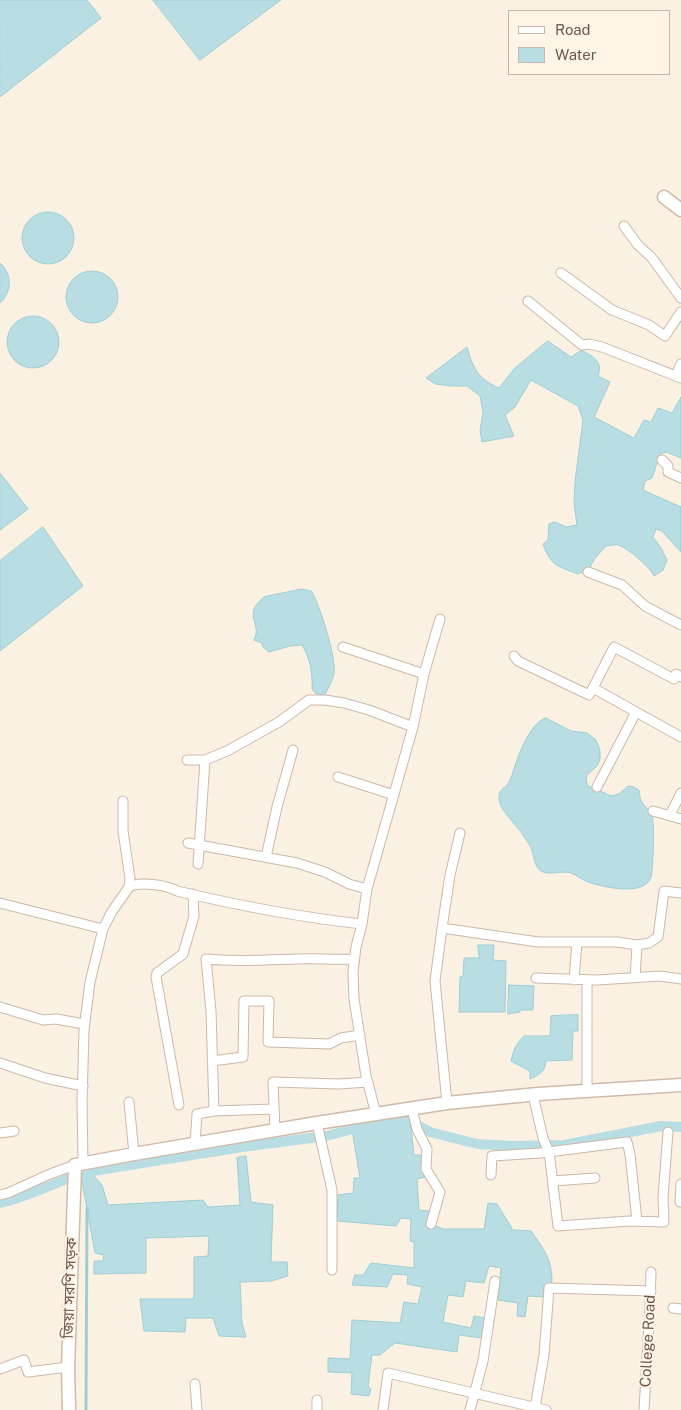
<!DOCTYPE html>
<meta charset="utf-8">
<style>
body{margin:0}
#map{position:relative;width:681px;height:1410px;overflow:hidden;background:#fbf1e2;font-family:"Public Sans",sans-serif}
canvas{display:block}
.legend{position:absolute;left:508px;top:10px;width:162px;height:65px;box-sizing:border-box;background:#fef5e8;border:1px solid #c6b6a9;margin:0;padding:6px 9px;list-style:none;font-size:15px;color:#71574a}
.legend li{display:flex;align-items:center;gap:10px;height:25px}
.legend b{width:25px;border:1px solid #c6b6a9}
</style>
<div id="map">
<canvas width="681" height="1410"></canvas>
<ul class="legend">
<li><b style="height:6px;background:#fff"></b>Road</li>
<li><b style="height:14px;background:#b8dee3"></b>Water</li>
</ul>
</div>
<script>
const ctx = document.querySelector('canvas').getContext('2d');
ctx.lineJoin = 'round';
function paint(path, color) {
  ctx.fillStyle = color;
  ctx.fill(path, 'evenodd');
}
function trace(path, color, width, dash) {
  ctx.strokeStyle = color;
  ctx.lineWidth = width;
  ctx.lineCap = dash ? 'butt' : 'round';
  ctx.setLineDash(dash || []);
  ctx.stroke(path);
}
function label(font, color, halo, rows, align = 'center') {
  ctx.font = font + ' "Public Sans","Noto Sans Bengali",sans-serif';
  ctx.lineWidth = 4;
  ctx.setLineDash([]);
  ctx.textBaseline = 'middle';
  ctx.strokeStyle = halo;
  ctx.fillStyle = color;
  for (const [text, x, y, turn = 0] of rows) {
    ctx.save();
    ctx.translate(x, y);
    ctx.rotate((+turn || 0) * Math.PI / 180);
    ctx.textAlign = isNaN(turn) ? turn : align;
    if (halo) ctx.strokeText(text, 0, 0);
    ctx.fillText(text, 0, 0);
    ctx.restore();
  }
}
const water = new Path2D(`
 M 0,0 L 87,0 L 101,18 L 0,97 Z
 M 153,0 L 281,0 L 200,60 Z
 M22 238a26 26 0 1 1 52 0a26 26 0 1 1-52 0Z
 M 0,263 C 13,274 12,292 0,303 Z
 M66 297a26 26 0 1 1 52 0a26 26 0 1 1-52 0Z
 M7 342a26 26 0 1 1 52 0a26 26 0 1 1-52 0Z
 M 548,341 L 571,357 L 582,350 C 594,358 603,360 598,376 L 610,382 L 594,417 L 634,438 L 644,420 L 651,422 L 658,408 L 672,413 L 681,397 L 681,458 L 666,452 L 660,454 L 652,478 L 645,481 L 643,490 L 681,507 L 681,552 L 662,531 L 656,529 L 653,537 L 661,548 L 667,560 L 663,570 L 654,576 C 650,567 628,548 618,545 C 615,544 609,546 606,546 L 595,558 L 589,569 L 578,574 C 557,566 551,566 543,544 L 548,540 L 549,524 L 555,522 L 566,527 L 577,525 L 574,503 L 575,482 L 583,420 L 578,406 L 531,380 L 515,407 L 505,415 L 514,436 L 482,442 L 480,430 L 483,413 L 480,396 L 467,386 L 451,386 L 436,384 L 426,378 L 467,347 C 473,368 478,379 499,388 L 515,368 Z
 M 0,473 L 28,509 L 0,530 Z
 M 43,527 L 83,586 L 0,651 L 0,561 Z
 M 302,589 L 311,591 C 319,601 337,660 334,673 C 333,680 328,688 325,695 L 316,694 L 312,689 C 313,674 310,658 302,645 L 290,646 L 269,652 L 263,647 L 262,643 L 254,640 C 263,623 241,616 264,597 Z
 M 546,718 L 571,731 L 587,733 L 596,740 L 600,750 L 600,759 L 597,766 L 587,775 L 586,780 L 588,786 C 609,792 610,804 628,786 L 634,787 L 639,790 C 640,807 647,804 652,816 C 655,824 653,869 651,877 C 645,897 602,887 588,882 C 582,880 577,875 571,873 C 562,870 549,876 541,871 C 534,867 534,855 531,848 C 529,843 525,839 523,835 C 516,824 498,809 499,797 C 499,789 506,788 509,782 C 513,774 515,765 518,757 C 523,745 533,721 546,718 Z
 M 478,945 L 494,945 L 493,960 L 506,961 L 505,1012 L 459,1012 L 460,977 L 463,976 L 464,958 L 479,958 Z
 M 509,985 L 534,986 L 533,1010 L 520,1010 L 520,1012 L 508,1014 Z
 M 578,1015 L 578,1031 L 573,1031 L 572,1060 L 546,1061 C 545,1072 539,1075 530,1079 L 530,1071 L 511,1061 C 513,1050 517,1043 524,1036 L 550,1036 L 551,1016 Z
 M 399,1122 L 411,1127 L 414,1155 L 421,1155 L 426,1177 L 417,1179 L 419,1210 L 429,1211 L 434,1225 L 443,1229 L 484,1229 L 488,1203 L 497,1204 L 513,1230 L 531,1231 C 544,1250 552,1258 552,1282 L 544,1286 L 545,1297 L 528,1296 L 525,1317 L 517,1316 L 518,1303 L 498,1300 L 501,1268 L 489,1266 L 484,1283 L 466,1281 L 463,1297 L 448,1295 L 443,1322 L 471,1328 L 474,1316 L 486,1318 L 482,1338 L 459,1335 L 457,1352 L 395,1343 L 380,1355 L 372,1355 L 368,1386 L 371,1389 L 369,1396 L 351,1394 L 352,1373 L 328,1372 L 328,1358 L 350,1359 L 352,1320 L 400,1323 L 404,1302 L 418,1304 L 422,1287 L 407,1284 L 408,1275 L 393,1274 L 387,1287 L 352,1285 L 355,1275 L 363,1275 L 371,1263 L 414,1268 L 414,1242 L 410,1241 L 411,1219 L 401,1218 L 396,1226 L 337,1221 L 338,1195 L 353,1193 L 354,1178 L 360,1178 L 352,1130 Z
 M 246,1156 L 251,1202 L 273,1205 L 271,1262 L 287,1262 L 288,1276 L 271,1281 L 240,1282 L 242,1323 L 246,1337 L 219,1336 L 213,1318 L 186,1318 L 185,1332 L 144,1331 L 140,1299 L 194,1299 L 194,1257 L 208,1256 L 209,1236 L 146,1238 L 146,1273 L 94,1274 L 94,1261 L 103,1261 L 104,1255 L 95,1253 L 81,1176 L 92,1174 L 102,1185 L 108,1205 L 203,1200 L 208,1207 L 240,1205 L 237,1158 Z`);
const stream = new Path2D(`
 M 86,1410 L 87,1208`);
const canal = new Path2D(`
 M 0,1203 C 30,1196 58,1181 87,1172 L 242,1147 L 326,1136 L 377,1123 L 409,1120 L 430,1132 L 477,1144 L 512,1146 L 564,1145 L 661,1126 L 681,1127`);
const minor = new Path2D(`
 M 624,226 L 638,245 L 652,258 L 681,298
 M 561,273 L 612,310 L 649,325 L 665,336 L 681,312
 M 528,301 L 582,345 L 589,344 L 602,347 L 681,378
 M 676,376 L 681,364
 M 662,460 L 668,466 L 668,472 L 681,478
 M 588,572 L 622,585 L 645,606 L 681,625
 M 343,647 L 424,674
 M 514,656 L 518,661 L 589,695 L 593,688
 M 681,677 L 676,674 L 674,679 L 614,647 L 593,688 L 681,737
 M 187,760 L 205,760 L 227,751 L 279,722 L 309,700 L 325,700 L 344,703 L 369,710 L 413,727 L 424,674 L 440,619
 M 338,777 L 394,795
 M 597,787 L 636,712
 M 123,801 L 123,831 L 130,878 L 129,887
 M 653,811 L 681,819
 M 670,815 L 681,793
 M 460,833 L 450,875 L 442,928 L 538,942 L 617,942 L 637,945
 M 188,843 L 297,863 L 325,872 L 349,884 L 367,889
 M 266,857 L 277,807 L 293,750
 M 198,864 L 205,760
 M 0,903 L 103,929
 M 442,928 L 435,981 L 447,1103
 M 536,978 L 597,980 L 660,976 L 681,979
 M 635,978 L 637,945 L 649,943 L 658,937 L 664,891 L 681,893
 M 574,980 L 577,942
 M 587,980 L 587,1092
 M 0,1007 L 43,1020 L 56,1019 L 84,1024
 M 212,1061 L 243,1057 L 244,1001 L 269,1001 L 268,1042 L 329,1044 L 341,1038 L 360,1035
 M 0,1063 L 45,1078 L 83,1086
 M 533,1095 L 543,1138 L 549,1152 L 558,1226 L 630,1221 L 664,1222 L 663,1197 L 668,1132
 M 129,1102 L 134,1154
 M 179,1105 L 156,977 L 157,973 L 183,954 L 194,916 L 193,894
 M 412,1109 L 417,1129 L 427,1149 L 426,1169 L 440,1192 L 431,1224
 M 214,1111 L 273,1109
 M 376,1114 L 366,1076 L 357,1018 L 354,999 L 353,972 L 356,947 L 362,924 L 367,889 L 413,727
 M 317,1123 L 332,1190 L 332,1270
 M 275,1131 L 273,1082 L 339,1084 L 368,1082
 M 0,1133 L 14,1131
 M 195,1144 L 197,1114 L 214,1111 L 211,1011 L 206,959 C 236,962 266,960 296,959 C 315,958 335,960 354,959
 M 83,1162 L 82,1102 L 84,1030 L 90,982 L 103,929 L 111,913 L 129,887 C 139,881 167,885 177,891 C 240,906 298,917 362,924
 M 491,1175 L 492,1156 L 540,1153 L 627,1142 L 630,1154 L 637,1221
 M 553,1181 L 595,1178
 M 0,1195 L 8,1193 L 50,1174 L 75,1165
 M 680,1202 L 681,1184
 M 673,1308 L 681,1309
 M 0,1369 L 24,1360 L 28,1372 L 68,1367
 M 195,1384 L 197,1410
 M 317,1400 L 317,1410
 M 535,1408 L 544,1355 L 549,1288 L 651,1291
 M 383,1410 L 388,1373 L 546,1410
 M 470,1410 L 483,1361 L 495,1281
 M 644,1410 L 650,1306 L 651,1272`);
const secondary = new Path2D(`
 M 664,197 L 681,210
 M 69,1410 L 68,1367 L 75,1165 L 134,1154 L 317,1123 L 447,1103 L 538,1094 L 681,1085`);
const streetNames = [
 ["জিয়া সরণি সড়ক",70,1288,-88],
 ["College Road",648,1341,-87]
];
paint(water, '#b8dee3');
trace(water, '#9ecdd4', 1);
trace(stream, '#9ecdd4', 3);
trace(canal, '#b8dee3', 10);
trace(minor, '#cbb8a9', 11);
trace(secondary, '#d0baaa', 15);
trace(minor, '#fff', 9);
trace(secondary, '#fff', 12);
label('15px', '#71574a', '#fef5e8', streetNames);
</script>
